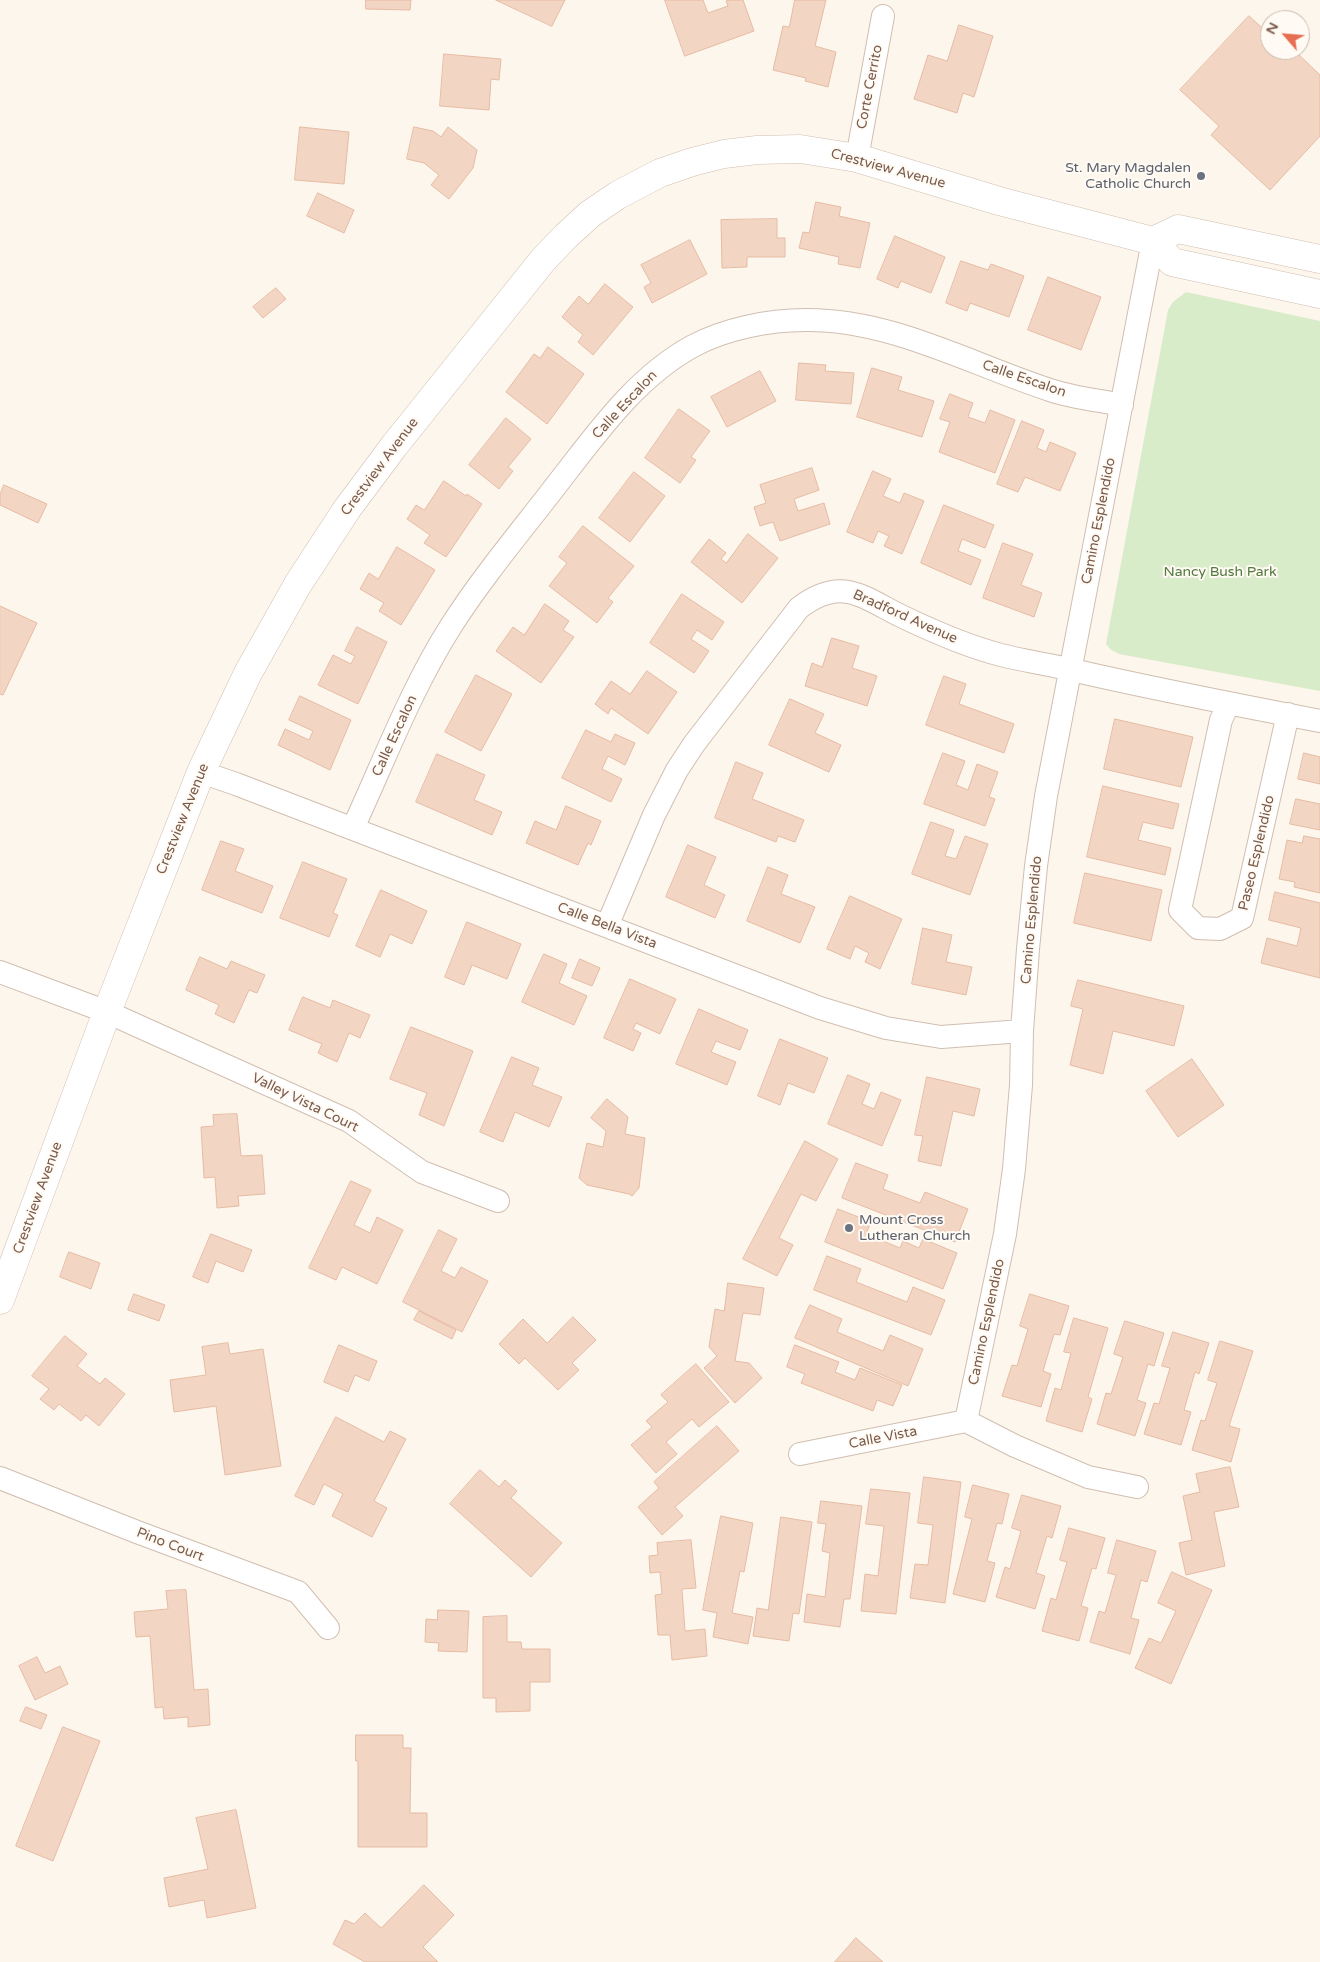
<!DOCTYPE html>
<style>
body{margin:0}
#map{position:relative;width:1320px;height:1962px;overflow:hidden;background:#fdf6ec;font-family:"Varela Round",sans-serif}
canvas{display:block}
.north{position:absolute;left:1260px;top:10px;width:50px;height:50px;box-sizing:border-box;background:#fffaf3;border:1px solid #cabbb1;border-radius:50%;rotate:297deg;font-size:14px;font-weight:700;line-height:20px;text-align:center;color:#7a5c4d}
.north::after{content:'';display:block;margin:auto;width:18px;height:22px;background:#e76f51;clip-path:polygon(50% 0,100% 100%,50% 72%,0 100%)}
</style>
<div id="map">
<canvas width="1320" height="1962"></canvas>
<div class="north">N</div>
</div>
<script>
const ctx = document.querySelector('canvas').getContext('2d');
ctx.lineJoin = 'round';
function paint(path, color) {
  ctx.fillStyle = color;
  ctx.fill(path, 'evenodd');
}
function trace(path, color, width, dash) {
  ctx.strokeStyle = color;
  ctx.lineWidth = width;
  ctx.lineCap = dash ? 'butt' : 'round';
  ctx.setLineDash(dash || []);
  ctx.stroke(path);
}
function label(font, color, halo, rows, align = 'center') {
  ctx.font = font + ' "Varela Round",sans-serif';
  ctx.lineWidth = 4;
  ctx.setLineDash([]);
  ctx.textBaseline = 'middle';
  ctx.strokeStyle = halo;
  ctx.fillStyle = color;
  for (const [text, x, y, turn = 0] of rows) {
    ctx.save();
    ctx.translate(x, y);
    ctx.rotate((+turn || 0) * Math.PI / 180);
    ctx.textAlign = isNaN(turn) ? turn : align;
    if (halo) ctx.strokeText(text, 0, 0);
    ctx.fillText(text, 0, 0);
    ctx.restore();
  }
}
const green = new Path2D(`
 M 1186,292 L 1320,321 L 1320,691 L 1119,654 L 1110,649 L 1106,644 L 1168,310 L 1173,302 Z`);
const building = new Path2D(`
 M 366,0 L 411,0 L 410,10 L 366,9 Z
 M 496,0 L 565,0 L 552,26 Z
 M 665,0 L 703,0 L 708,13 L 728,6 L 726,1 L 730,0 L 743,0 L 754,31 L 685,56 Z
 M 795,0 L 826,0 L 815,46 L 836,52 L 828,87 L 805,81 L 806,78 L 773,70 L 783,26 L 789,27 Z
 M 1249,16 L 1270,35 L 1270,50 L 1286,50 L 1292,56 L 1296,52 L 1320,75 L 1320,136 L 1270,190 L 1211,135 L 1219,126 L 1180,90 Z
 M 959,25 L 993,36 L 974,97 L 963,93 L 957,113 L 914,99 L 928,55 L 947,61 Z
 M 444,54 L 501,59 L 499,80 L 491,79 L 489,110 L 440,106 Z
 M 300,127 L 349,132 L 344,184 L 295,180 Z
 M 414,127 L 433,131 L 441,137 L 448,127 L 477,150 L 473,168 L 449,199 L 431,185 L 439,175 L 424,163 L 407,159 Z
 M 318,193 L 354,210 L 344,233 L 307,216 Z
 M 816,202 L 841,207 L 839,216 L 870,223 L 860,268 L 838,264 L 839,257 L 799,248 L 803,232 L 809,233 Z
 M 777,219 L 777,238 L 785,238 L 785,257 L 747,257 L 747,267 L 722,268 L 721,220 Z
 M 895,236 L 945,257 L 931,293 L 901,281 L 898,288 L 877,279 Z
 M 690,240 L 707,274 L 652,303 L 644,287 L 651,283 L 641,265 Z
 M 961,261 L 988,270 L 991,264 L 1024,276 L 1009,317 L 970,303 L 967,311 L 946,303 Z
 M 1048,277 L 1101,297 L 1081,350 L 1028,330 Z
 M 605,284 L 633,307 L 593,355 L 578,342 L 583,335 L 562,317 L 579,296 L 588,304 Z
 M 276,288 L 286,299 L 263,318 L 253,307 Z
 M 548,347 L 584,374 L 547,424 L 506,392 L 534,354 L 540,358 Z
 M 799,363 L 826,365 L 825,371 L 854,373 L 851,404 L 796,400 Z
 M 872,368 L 902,377 L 898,390 L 934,401 L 922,437 L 857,417 Z
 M 760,371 L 776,401 L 727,427 L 711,397 Z
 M 950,394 L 973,403 L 968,417 L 985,423 L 990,410 L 1015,420 L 995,473 L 939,452 L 950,422 L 940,419 Z
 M 679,409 L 710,431 L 691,457 L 696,460 L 680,483 L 645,458 Z
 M 506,418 L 531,439 L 508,467 L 513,471 L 499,489 L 469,465 Z
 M 1022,421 L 1044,430 L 1037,448 L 1046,452 L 1050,442 L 1076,453 L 1060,491 L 1025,477 L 1018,492 L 997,484 Z
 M 812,468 L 819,490 L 794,499 L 798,511 L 824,503 L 830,524 L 780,541 L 773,522 L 760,526 L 754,507 L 766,503 L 760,485 Z
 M 873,471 L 891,479 L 883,496 L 900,503 L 904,493 L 924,501 L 902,554 L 884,546 L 889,536 L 878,531 L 873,543 L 847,532 Z
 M 634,472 L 665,496 L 630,542 L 599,518 Z
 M 444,481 L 466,496 L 467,494 L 482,504 L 446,557 L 424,543 L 430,535 L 407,519 L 416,505 L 424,510 Z
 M 4,485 L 47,504 L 38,523 L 0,505 L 0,495 Z
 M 944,505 L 994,525 L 985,548 L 962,539 L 958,551 L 981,560 L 971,585 L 921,563 Z
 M 583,526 L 634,566 L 608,598 L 613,602 L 597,623 L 549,586 L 567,563 L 559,557 Z
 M 748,534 L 778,558 L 742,603 L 691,562 L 709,539 L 726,553 L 721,559 L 726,563 Z
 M 1003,543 L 1033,554 L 1021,585 L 1042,593 L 1034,617 L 983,598 Z
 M 397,547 L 435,570 L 401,625 L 379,611 L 384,603 L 360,589 L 369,573 L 378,579 Z
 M 682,594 L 724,622 L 712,640 L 697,630 L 691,639 L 709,651 L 694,673 L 650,643 Z
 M 545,604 L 569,621 L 563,630 L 574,637 L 541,683 L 496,651 L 513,627 L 524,635 Z
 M 0,606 L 37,623 L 3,695 L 0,694 Z
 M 357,627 L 387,642 L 358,704 L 318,685 L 333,655 L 351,664 L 355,656 L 345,651 Z
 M 832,638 L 859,646 L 852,668 L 877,676 L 867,706 L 805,686 L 812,663 L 822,667 Z
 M 647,671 L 677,692 L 648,734 L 611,708 L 608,714 L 595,704 L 611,681 L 630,694 Z
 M 476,675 L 512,694 L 481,751 L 445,732 Z
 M 944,676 L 966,684 L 959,704 L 1014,724 L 1004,753 L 926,725 Z
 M 300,696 L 351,720 L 330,770 L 278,745 L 285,729 L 309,740 L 313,731 L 289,720 Z
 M 790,699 L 824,714 L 815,733 L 841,745 L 829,772 L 769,745 Z
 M 1115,719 L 1193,737 L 1181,787 L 1104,769 Z
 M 586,730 L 611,742 L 615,734 L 635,743 L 625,765 L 608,756 L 602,769 L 622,779 L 611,802 L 562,778 Z
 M 943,753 L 965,761 L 956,785 L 968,790 L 977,764 L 998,772 L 989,797 L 995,799 L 985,826 L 924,804 Z
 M 1304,753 L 1320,757 L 1320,784 L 1298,779 Z
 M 437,754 L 485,775 L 474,800 L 502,812 L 492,835 L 416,802 Z
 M 736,762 L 763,773 L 752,799 L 804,820 L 795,842 L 778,836 L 776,842 L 715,818 Z
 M 1103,786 L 1179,804 L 1173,829 L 1143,822 L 1138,840 L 1171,848 L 1165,875 L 1087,857 Z
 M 1296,799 L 1320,804 L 1320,830 L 1290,824 Z
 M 566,806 L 601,821 L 591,845 L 588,843 L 578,865 L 526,843 L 535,821 L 556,830 Z
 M 931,822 L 954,830 L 945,856 L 956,859 L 965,836 L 988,844 L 970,895 L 912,874 Z
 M 1304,836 L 1320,839 L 1320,893 L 1294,887 L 1295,882 L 1279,879 L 1287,840 L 1302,843 Z
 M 221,841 L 244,849 L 235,871 L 273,886 L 262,913 L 202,890 Z
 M 688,845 L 716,857 L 704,885 L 725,895 L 715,918 L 666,897 Z
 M 303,862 L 347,879 L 333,913 L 338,915 L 329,937 L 280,918 Z
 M 768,867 L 788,875 L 781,894 L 815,907 L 800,943 L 747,921 Z
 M 1085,873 L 1162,890 L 1151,941 L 1074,923 Z
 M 381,890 L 427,911 L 412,944 L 390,934 L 380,957 L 356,946 Z
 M 1275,892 L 1320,903 L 1320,978 L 1261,963 L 1267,938 L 1297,946 L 1301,928 L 1269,920 Z
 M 850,896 L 902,919 L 880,969 L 865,962 L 869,953 L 855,946 L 850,959 L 827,949 Z
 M 467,922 L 521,944 L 507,979 L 472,965 L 464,985 L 445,977 Z
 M 923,928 L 952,935 L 946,962 L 972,967 L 966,995 L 912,984 Z
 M 544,954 L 567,964 L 559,983 L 587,996 L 574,1025 L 522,1002 Z
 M 200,957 L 227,969 L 231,961 L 265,975 L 257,993 L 249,990 L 234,1023 L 215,1014 L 219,1005 L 186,990 Z
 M 580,959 L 600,968 L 592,986 L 572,978 Z
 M 630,979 L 676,999 L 660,1034 L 636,1023 L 633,1029 L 641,1033 L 633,1051 L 604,1038 Z
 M 1078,980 L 1184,1006 L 1174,1046 L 1113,1031 L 1103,1074 L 1070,1065 L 1083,1009 L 1071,1006 Z
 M 303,997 L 330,1008 L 333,1000 L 370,1015 L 360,1038 L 349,1033 L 337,1062 L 318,1053 L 322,1044 L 289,1030 Z
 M 699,1009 L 748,1030 L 740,1050 L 716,1041 L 711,1052 L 736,1062 L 727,1085 L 676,1064 Z
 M 411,1027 L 473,1051 L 444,1126 L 419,1115 L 427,1093 L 390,1079 Z
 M 780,1039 L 828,1058 L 814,1093 L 788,1083 L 780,1105 L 758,1096 Z
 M 512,1057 L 539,1068 L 532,1085 L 562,1097 L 549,1127 L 515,1112 L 503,1142 L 480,1132 Z
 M 1192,1059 L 1224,1105 L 1178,1137 L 1146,1091 Z
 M 848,1075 L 870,1084 L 862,1104 L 874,1109 L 881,1092 L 901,1100 L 882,1146 L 828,1124 Z
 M 927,1077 L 980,1089 L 974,1116 L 953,1111 L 941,1166 L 918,1161 L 923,1136 L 915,1135 Z
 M 607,1099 L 628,1117 L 625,1134 L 645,1138 L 639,1188 L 632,1196 L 629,1194 L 587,1185 L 579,1178 L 587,1143 L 603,1147 L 606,1131 L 591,1118 Z
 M 237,1114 L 241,1156 L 262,1155 L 265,1194 L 238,1196 L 239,1206 L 217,1208 L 215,1177 L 204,1178 L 201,1127 L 214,1126 L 213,1115 Z
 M 805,1141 L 838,1159 L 816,1201 L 801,1194 L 779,1238 L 793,1245 L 777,1276 L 743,1259 Z
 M 856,1163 L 888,1175 L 883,1189 L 920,1203 L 925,1192 L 968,1209 L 955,1242 L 842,1198 Z
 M 351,1181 L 371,1190 L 354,1225 L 370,1233 L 377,1217 L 403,1230 L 377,1284 L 342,1267 L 336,1280 L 309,1268 Z
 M 838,1209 L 871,1222 L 866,1234 L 900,1248 L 903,1241 L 919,1248 L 923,1239 L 957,1253 L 943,1289 L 825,1242 Z
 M 439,1230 L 457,1239 L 441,1271 L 455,1278 L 461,1267 L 488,1281 L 462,1332 L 403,1302 Z
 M 211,1234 L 252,1250 L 243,1272 L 216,1261 L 208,1283 L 193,1277 Z
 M 69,1252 L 100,1263 L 91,1289 L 60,1277 Z
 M 827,1256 L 861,1269 L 856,1282 L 907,1302 L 913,1287 L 945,1300 L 931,1335 L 814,1290 Z
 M 728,1283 L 764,1288 L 760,1315 L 743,1313 L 735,1361 L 749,1363 L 762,1378 L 735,1403 L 704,1368 L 717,1356 L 709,1347 L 715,1309 L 724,1311 Z
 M 134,1294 L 165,1305 L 159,1321 L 128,1310 Z
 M 1030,1294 L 1069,1306 L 1060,1335 L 1054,1334 L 1043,1371 L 1051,1374 L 1041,1407 L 1002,1396 L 1012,1365 L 1017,1366 L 1028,1329 L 1020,1326 Z
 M 810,1305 L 842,1319 L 837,1332 L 883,1351 L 890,1335 L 923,1349 L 908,1386 L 795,1338 Z
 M 419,1311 L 456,1330 L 452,1339 L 414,1320 Z
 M 573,1317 L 596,1340 L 572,1363 L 579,1370 L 558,1390 L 525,1358 L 519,1364 L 499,1344 L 523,1319 L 547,1343 Z
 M 1074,1318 L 1108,1328 L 1088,1397 L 1092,1399 L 1082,1432 L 1046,1421 L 1055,1388 L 1061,1390 L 1071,1353 L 1064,1352 Z
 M 1125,1321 L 1164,1333 L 1154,1366 L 1148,1364 L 1137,1400 L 1146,1403 L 1135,1436 L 1097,1424 L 1106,1393 L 1111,1394 L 1123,1357 L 1114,1354 Z
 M 1173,1332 L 1209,1343 L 1199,1374 L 1195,1372 L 1184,1410 L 1191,1412 L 1181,1445 L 1144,1434 L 1154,1403 L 1159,1404 L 1170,1368 L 1162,1366 Z
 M 65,1336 L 87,1354 L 77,1366 L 100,1384 L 105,1378 L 125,1394 L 99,1426 L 86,1415 L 81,1421 L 59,1404 L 54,1410 L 40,1399 L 49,1389 L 32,1376 Z
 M 1220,1341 L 1253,1351 L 1229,1426 L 1240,1429 L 1231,1462 L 1192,1450 L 1201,1420 L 1205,1421 L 1217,1383 L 1208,1380 Z
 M 228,1343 L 230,1354 L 263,1349 L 281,1466 L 225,1475 L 216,1406 L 174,1412 L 170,1380 L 206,1375 L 202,1347 Z
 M 339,1345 L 377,1361 L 369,1381 L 355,1375 L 348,1392 L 324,1382 Z
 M 795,1345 L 839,1362 L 835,1372 L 855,1380 L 860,1368 L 902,1385 L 893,1406 L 877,1400 L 873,1411 L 801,1383 L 805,1374 L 787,1367 Z
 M 696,1364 L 729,1402 L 699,1427 L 692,1419 L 666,1442 L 677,1454 L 656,1473 L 631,1445 L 652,1427 L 646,1421 L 668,1402 L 661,1395 Z
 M 336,1417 L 384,1442 L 390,1431 L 406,1439 L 374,1501 L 387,1508 L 372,1537 L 332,1516 L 343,1494 L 324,1484 L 314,1505 L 295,1496 Z
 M 717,1426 L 739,1451 L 675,1507 L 683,1516 L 662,1535 L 638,1507 L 659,1488 L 654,1482 Z
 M 1230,1467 L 1239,1507 L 1214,1512 L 1225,1566 L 1186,1575 L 1179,1543 L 1192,1540 L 1183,1496 L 1200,1492 L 1196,1474 Z
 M 480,1470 L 499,1487 L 505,1480 L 517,1491 L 511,1498 L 562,1543 L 531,1577 L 450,1504 Z
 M 924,1477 L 961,1482 L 945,1603 L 910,1598 L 915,1564 L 928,1565 L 933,1525 L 918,1523 Z
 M 973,1485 L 1009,1494 L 1002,1524 L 997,1523 L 987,1561 L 995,1563 L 985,1602 L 953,1594 L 972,1519 L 965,1517 Z
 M 871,1489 L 910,1493 L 896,1614 L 861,1611 L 865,1574 L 878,1576 L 884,1526 L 866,1524 Z
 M 1022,1495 L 1061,1506 L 1052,1538 L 1047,1536 L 1036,1573 L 1045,1576 L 1035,1609 L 996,1597 L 1005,1567 L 1010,1569 L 1021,1531 L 1012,1528 Z
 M 821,1501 L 862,1506 L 850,1599 L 844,1599 L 840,1627 L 804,1622 L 807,1594 L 825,1597 L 830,1553 L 822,1551 L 826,1524 L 818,1523 Z
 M 721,1516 L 753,1523 L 744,1572 L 740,1571 L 732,1613 L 753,1617 L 748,1644 L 713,1637 L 717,1613 L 703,1610 Z
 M 781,1517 L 812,1522 L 799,1614 L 793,1613 L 789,1641 L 753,1636 L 757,1608 L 768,1610 Z
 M 1069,1528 L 1105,1538 L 1096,1569 L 1092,1568 L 1081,1606 L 1088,1608 L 1079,1641 L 1042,1631 L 1051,1598 L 1056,1600 L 1067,1562 L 1060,1560 Z
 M 691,1540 L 696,1588 L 682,1589 L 685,1631 L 705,1629 L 707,1656 L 672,1660 L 670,1635 L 658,1635 L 655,1595 L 662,1594 L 660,1572 L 650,1573 L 649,1556 L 658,1555 L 657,1543 Z
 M 1117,1540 L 1156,1551 L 1147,1582 L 1141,1580 L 1131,1618 L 1139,1620 L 1130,1654 L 1090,1642 L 1099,1611 L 1105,1613 L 1116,1575 L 1108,1573 Z
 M 1172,1572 L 1212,1590 L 1171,1684 L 1135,1668 L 1149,1638 L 1161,1643 L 1176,1611 L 1158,1603 Z
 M 186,1590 L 194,1690 L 208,1689 L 210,1725 L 188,1727 L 188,1717 L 164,1719 L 163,1707 L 155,1708 L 150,1636 L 136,1637 L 134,1612 L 168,1609 L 166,1591 Z
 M 438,1610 L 469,1611 L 467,1652 L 438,1651 L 439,1643 L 425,1642 L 426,1619 L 437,1620 Z
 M 507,1616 L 507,1642 L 521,1642 L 522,1649 L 550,1649 L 550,1682 L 530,1682 L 530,1711 L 496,1712 L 496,1698 L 483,1698 L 483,1617 Z
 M 37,1657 L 45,1673 L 60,1666 L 68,1684 L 35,1700 L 19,1666 Z
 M 26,1707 L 47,1715 L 41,1729 L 20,1721 Z
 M 63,1727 L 100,1741 L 53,1861 L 16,1846 Z
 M 356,1735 L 403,1735 L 403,1748 L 411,1748 L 410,1813 L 427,1813 L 427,1847 L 358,1847 L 358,1761 L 356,1761 Z
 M 236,1810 L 256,1908 L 207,1918 L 204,1900 L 169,1907 L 164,1878 L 208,1869 L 196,1818 Z
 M 424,1885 L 454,1915 L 423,1947 L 438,1962 L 365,1962 L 333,1944 L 345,1920 L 354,1924 L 365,1913 L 381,1928 Z
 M 856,1938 L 883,1962 L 835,1962 Z`);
const minor = new Path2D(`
 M 857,158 L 883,16
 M 1229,703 L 1221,720 L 1180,910 L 1198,928 L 1220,929 L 1242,918 L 1288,714
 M 201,772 L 236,784 L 820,1008 L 886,1028 L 941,1037 L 1022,1031
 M 353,828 C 384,761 411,689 451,626 C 483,576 522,530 558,483 C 597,433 636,377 693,346 C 725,329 768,320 805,320 C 891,319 970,364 1050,390 C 1073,398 1098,400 1122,405
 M 607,926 L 654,815 L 677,770 L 694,744 L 799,608 C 840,577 860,595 899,615 C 932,631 966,646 1001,655 C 1024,661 1048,664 1072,670 C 1154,689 1237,705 1320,721
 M 0,972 L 107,1012 L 349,1121 L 422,1172 L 498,1201
 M 800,1454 L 966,1421
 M 0,1478 L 137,1532 L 298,1592 L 328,1628
 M 1137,1487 L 1088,1477 L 1015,1446 L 966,1421 L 1005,1234 L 1014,1169 L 1021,1085 L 1022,1031 L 1028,949 L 1036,866 L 1046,796 L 1153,241`);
const tertiary = new Path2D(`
 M 1153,241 L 1178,229 L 1320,259
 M 0,1300 L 107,1012 L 201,772 L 248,673 L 298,584 L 347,509 L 394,446 L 543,260 L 566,236 L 590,214 L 618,195 L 660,173 L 692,162 L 724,154 L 757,150 L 800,149 L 857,158 L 999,201 L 1153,241 L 1172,262 L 1320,294`);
const markers = [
 [1201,176,5,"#6b7280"],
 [849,1228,5,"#6b7280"]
];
const streetNames = [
 ["Corte Cerrito",870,87,-79],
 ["Crestview Avenue",888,169,15],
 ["Calle Escalon",1024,379,19],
 ["Calle Escalon",625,405,-47],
 ["Crestview Avenue",380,467,-53],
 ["Camino Esplendido",1099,521,-79],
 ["Bradford Avenue",905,617,24],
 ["Calle Escalon",395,736,-65],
 ["Crestview Avenue",183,819,-68],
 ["Paseo Esplendido",1257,853,-77],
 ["Camino Esplendido",1032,920,-85],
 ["Calle Bella Vista",607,926,21],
 ["Valley Vista Court",305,1103,26],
 ["Crestview Avenue",38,1198,-70],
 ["Camino Esplendido",987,1322,-78],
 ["Calle Vista",883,1438,-11],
 ["Pino Court",170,1545,21]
];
const worshipNames = [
 ["St. Mary Magdalen",1191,168],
 ["Catholic Church",1191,184],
 ["Mount Cross",859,1220,"left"],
 ["Lutheran Church",859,1236,"left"]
];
const parkNames = [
 ["Nancy Bush Park",1220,572]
];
paint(green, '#d8ecc9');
paint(building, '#f3d5c3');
trace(building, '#e6bba3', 1);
trace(minor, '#d1beb0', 24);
trace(tertiary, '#d1beb0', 29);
trace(minor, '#fff', 22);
trace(tertiary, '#fff', 28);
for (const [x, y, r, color] of markers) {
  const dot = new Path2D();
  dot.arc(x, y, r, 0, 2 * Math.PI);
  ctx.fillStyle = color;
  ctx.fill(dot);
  trace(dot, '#fffaf3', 2);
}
label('14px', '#7a5c4d', '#fffaf3', streetNames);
label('14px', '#5b616d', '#fffaf3', worshipNames, 'right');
label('14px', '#537a41', '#fffaf3', parkNames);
</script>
